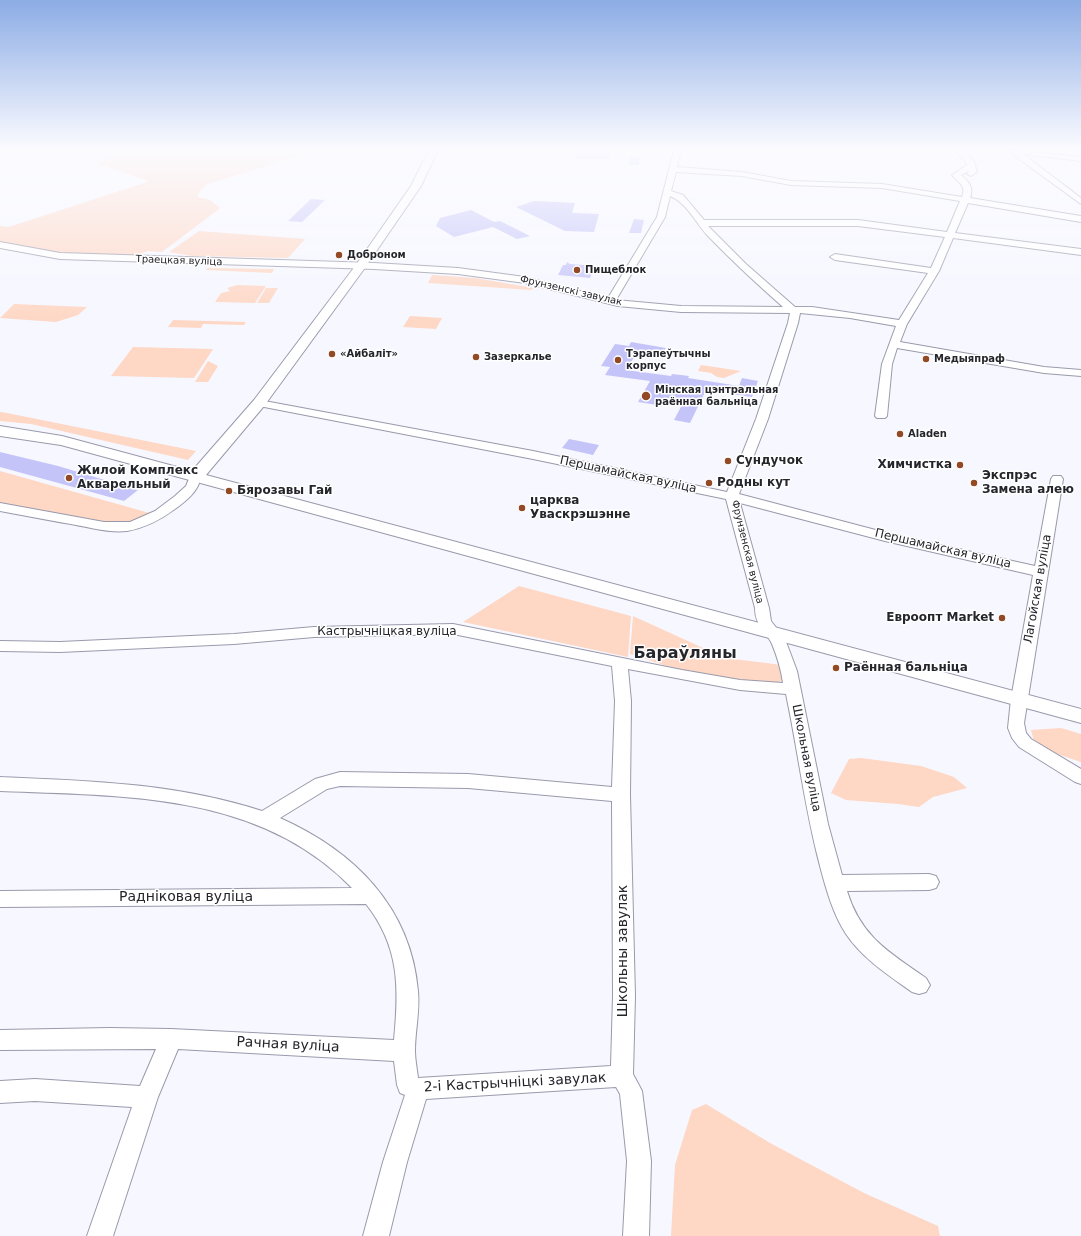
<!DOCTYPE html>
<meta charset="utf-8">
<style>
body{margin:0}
canvas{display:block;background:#f6f7ff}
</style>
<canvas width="1081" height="1236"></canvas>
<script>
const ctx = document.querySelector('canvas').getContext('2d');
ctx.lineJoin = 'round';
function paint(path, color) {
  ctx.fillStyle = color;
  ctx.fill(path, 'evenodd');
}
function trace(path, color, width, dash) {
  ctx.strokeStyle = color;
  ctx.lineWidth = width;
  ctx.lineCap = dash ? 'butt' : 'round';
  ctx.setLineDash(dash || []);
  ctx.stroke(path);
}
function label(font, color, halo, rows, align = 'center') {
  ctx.font = font + ' "DejaVu Sans",sans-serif';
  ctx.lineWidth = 3;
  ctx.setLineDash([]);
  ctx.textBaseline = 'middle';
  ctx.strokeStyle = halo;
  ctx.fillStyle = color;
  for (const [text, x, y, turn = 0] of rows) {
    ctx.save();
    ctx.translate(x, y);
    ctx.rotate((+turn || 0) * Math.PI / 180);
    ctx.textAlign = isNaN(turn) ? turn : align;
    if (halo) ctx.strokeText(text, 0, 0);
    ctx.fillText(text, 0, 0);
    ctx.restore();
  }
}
const green = new Path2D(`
 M 115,150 L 320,150 L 207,184 L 197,195 L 198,197 L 210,200 L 219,207 L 219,209 L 162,252 L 148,251 L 142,253 L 143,254 L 137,256 L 69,255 L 0,242 L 0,226 L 9,227 L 147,182 L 146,180 L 97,164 Z
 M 1012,150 L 1081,150 L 1081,158 Z
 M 199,231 L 305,239 L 288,258 L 192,256 L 169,252 Z
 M 207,268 L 274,269 L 272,273 L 206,270 Z
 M 432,275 L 475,278 L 534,288 L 531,290 L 428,283 Z
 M 237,285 L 266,286 L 255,303 L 215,302 L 221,293 L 230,291 L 227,288 Z
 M 266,288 L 278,288 L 269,303 L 257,303 Z
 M 14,304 L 87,307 L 78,315 L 56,322 L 0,318 Z
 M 410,316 L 442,318 L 436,329 L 403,327 Z
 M 173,320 L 246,322 L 244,325 L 203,324 L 201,328 L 168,327 Z
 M 133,347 L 213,349 L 194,378 L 111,376 Z
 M 208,361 L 218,366 L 208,382 L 195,382 Z
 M 701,365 L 741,371 L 724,378 L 717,377 L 711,373 L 698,371 Z
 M 0,412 L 7,413 L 196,451 L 188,460 L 31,424 L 0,421 Z
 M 0,471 L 153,514 L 134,521 L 108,524 L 21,507 L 0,504 Z
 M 519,586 L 631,616 L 628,657 L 463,622 Z
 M 633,616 L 725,658 L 782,665 L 784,678 C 779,685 772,684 764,684 L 682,671 L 630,654 Z
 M 1061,728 L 1081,734 L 1081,762 L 1054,753 L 1034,741 L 1031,730 Z
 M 861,758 L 921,766 L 954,777 L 967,788 L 933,797 L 919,807 L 898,804 L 846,800 L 831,793 L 849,759 Z
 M 706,1104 L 770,1143 L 864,1193 L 938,1226 L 940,1236 L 671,1236 L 675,1165 L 692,1110 Z`);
const building = new Path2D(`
 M 579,150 L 595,150 L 594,151 L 611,152 L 610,159 L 576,159 Z
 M 630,156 L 640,157 L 639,165 L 628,165 Z
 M 311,199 L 325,200 L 302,222 L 288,221 Z
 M 534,201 L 575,203 L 572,213 L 599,214 L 594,232 L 565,231 L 516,207 Z
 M 471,210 L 494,222 L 500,221 L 530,236 L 517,239 L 493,227 L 454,237 L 436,226 L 440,218 Z
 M 634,219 L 644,220 L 641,233 L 629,233 Z
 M 567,262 L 570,264 L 595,266 L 590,278 L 558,275 L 563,265 L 566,265 Z
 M 631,342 L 666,348 L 661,355 L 638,351 L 626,370 L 671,376 L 672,374 L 681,375 L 689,376 L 688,378 L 739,386 L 742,378 L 758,381 L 752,397 L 706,390 L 690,423 L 674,420 L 684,401 L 668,398 L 664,406 L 638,402 L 650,381 L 605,375 L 610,367 L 601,366 L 615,344 L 629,346 Z
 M 569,439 L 599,445 L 593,455 L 562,448 Z
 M 0,452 L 58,466 L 138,490 L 124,501 L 0,467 Z`);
const minor = new Path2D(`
 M 674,150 L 681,150 L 677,167 L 742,172 L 791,181 L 882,184 L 962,197 C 967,186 958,182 952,175 L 967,165 L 966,162 L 955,150 L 963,150 L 974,161 L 977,172 L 971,176 L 967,174 L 969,171 L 961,175 C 969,182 974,187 970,198 L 1081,216 L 1081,222 L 968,203 L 955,233 L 1081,249 L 1081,255 L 953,238 L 939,271 L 907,324 L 900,342 L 1044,367 L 1081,370 L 1081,376 L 1044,373 L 897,348 L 892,364 L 887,416 L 885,418 L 877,418 L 875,416 L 882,364 L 896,326 L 850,318 L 800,313 L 798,323 L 768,419 L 739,494 L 887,533 L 1035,566 L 1051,479 L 1053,476 L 1061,476 L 1063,479 L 1024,723 L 1026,733 L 1031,739 L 1081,769 L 1081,784 L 1075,782 L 1019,747 L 1012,738 L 1008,728 L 1011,699 L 1033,575 L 885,541 L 740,503 L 769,608 L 771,621 L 785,639 L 797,671 L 828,824 L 842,875 L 929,874 L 936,876 L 939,882 L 936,888 L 929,890 L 847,891 C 861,937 889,952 926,978 L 930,985 L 926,992 L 919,994 L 912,992 C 888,975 862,958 846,934 C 833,914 826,889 820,866 C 805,810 798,751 786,694 L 740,690 L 628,669 L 631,701 L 630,795 L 635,996 L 633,1074 L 642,1091 L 651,1161 L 649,1236 L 623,1236 L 627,1161 L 620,1094 L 616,1087 L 426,1099 L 407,1162 L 389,1236 L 363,1236 L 383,1162 L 405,1095 L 400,1093 L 397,1085 L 394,1061 L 178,1049 L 158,1097 L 113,1236 L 87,1236 L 132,1107 L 35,1101 L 0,1103 L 0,1081 L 35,1079 L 140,1086 L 156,1049 L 0,1050 L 0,1030 L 110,1028 L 171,1029 L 394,1040 C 399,989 400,947 366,904 L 0,907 L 0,891 L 352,888 C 259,792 124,796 0,791 L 0,777 C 91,781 175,783 262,811 L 315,779 L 340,772 L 468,774 L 612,787 L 615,701 L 612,666 L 453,634 L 314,637 L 234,644 L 60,652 L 0,651 L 0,641 L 60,642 L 234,634 L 314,627 L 453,624 L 682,670 L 740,680 L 783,683 C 781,669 777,656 772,644 C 765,629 755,626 755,608 L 726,499 L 533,459 L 259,406 L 255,405 L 253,403 L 255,401 L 259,400 L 533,451 L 727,492 L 756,419 L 788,323 L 790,313 L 681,312 L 618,306 L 525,283 L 458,274 L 374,269 L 60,259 L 0,248 L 0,242 L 60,253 L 374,263 L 458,268 L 525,277 L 608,298 L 657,217 ZM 676,172 L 742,176 L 791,185 L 882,188 L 960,201 L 947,232 L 858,220 L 704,220 L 683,195 L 671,191 ZM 670,196 C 686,202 696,223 707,235 C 731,260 757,284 783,307 L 681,306 L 616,300 L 665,217 ZM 708,226 L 858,226 L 945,237 L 931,268 L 835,254 L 830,257 L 835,260 L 928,273 L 899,320 L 812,307 L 795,307 L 746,264 ZM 340,786 L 468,788 L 612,801 L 613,996 L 611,1066 L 418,1078 C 417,1069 415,1060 415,1051 C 415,1031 420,1011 418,991 C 411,907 354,851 280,818 L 327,789 Z
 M 1011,150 L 1081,157 L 1081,161 L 1023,154 L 1081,198 L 1081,204 L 1011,153 Z
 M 195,473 L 199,474 L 201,477 C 198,492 186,501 175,509 C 160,520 145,528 127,531 C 110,533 93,528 76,525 C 50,520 25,516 0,511 L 0,503 L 104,522 L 130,522 L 155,511 L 175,496 L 186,486 L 191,474 Z`);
const major = new Path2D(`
 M 429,150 L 438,150 L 421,186 L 364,269 L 264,406 L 206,475 L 1081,709 L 1081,723 L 61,445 L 0,436 L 0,426 L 62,436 L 192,471 L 254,400 L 356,265 L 411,186 Z`);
const markers = [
 [339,255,4,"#914a25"],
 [577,270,4,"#914a25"],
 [332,354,4,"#914a25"],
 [476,357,4,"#914a25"],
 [926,359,4,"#914a25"],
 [618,360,4,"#914a25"],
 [646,396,5,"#914a25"],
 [900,434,4,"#914a25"],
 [728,461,4,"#914a25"],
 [960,465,4,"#914a25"],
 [69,478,4,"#914a25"],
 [709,483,4,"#914a25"],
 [974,483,4,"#914a25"],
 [229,491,4,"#914a25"],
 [522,508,4,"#914a25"],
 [1002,618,4,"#914a25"],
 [836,668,4,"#914a25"]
];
const farPoinames = [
 ["Доброном",347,255],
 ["Пищеблок",585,270],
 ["«Айбаліт»",340,354],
 ["Тэрапеўтычны",626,354],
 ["корпус",626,366],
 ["Зазеркалье",484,357],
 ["Медыяпраф",934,359],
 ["Мінская цэнтральная",655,390],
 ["раённая бальніца",655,402],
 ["Aladen",908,434]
];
const farStreetnames = [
 ["Траецкая вуліца",179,261,2],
 ["Фрунзенскі завулак",571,291,13],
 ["Фрунзенская вуліца",747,552,76]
];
const poiNames = [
 ["Сундучок",736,461],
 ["Химчистка",952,465,"right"],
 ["Жилой Комплекс",77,471],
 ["Акварельный",77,485],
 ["Экспрэс",982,476],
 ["Замена алею",982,490],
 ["Родны кут",717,483],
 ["Бярозавы Гай",237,491],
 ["царква",530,501],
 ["Уваскрэшэнне",530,515],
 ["Евроопт Market",994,618,"right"],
 ["Раённая бальніца",844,668]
];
const streetNames = [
 ["Першамайская вуліца",628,475,12],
 ["Першамайская вуліца",943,549,13],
 ["Лагойская вуліца",1038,589,-80],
 ["Кастрычніцкая вуліца",387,632],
 ["Школьная вуліца",806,758,79]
];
const nearStreetnames = [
 ["Радніковая вуліца",186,897],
 ["Школьны завулак",623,951,-90],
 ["Рачная вуліца",288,1045,3],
 ["2-і Кастрычніцкі завулак",515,1083,-3]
];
const districtNames = [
 ["Бараўляны",685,654]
];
paint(green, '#fed7c5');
paint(building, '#c5c4f9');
trace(minor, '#999aab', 2);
trace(major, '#999aab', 2);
paint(minor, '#fff');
paint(major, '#fff');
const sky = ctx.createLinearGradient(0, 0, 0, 323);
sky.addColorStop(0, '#8cace5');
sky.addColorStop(0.46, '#fbfbff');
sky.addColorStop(1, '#fbfbff00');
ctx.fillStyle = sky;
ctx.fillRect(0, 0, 1081, 323);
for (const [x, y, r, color] of markers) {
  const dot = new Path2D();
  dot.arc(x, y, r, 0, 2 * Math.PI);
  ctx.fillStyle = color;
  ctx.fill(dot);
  trace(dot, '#fff', 1.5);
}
label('bold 10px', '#25252c', '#fff', farPoinames, 'left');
label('10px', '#25252c', '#fff', farStreetnames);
label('bold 12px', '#25252c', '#fff', poiNames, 'left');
label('12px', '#25252c', '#fff', streetNames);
label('14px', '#25252c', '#fff', nearStreetnames);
label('bold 16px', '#25252c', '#fff', districtNames);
</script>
